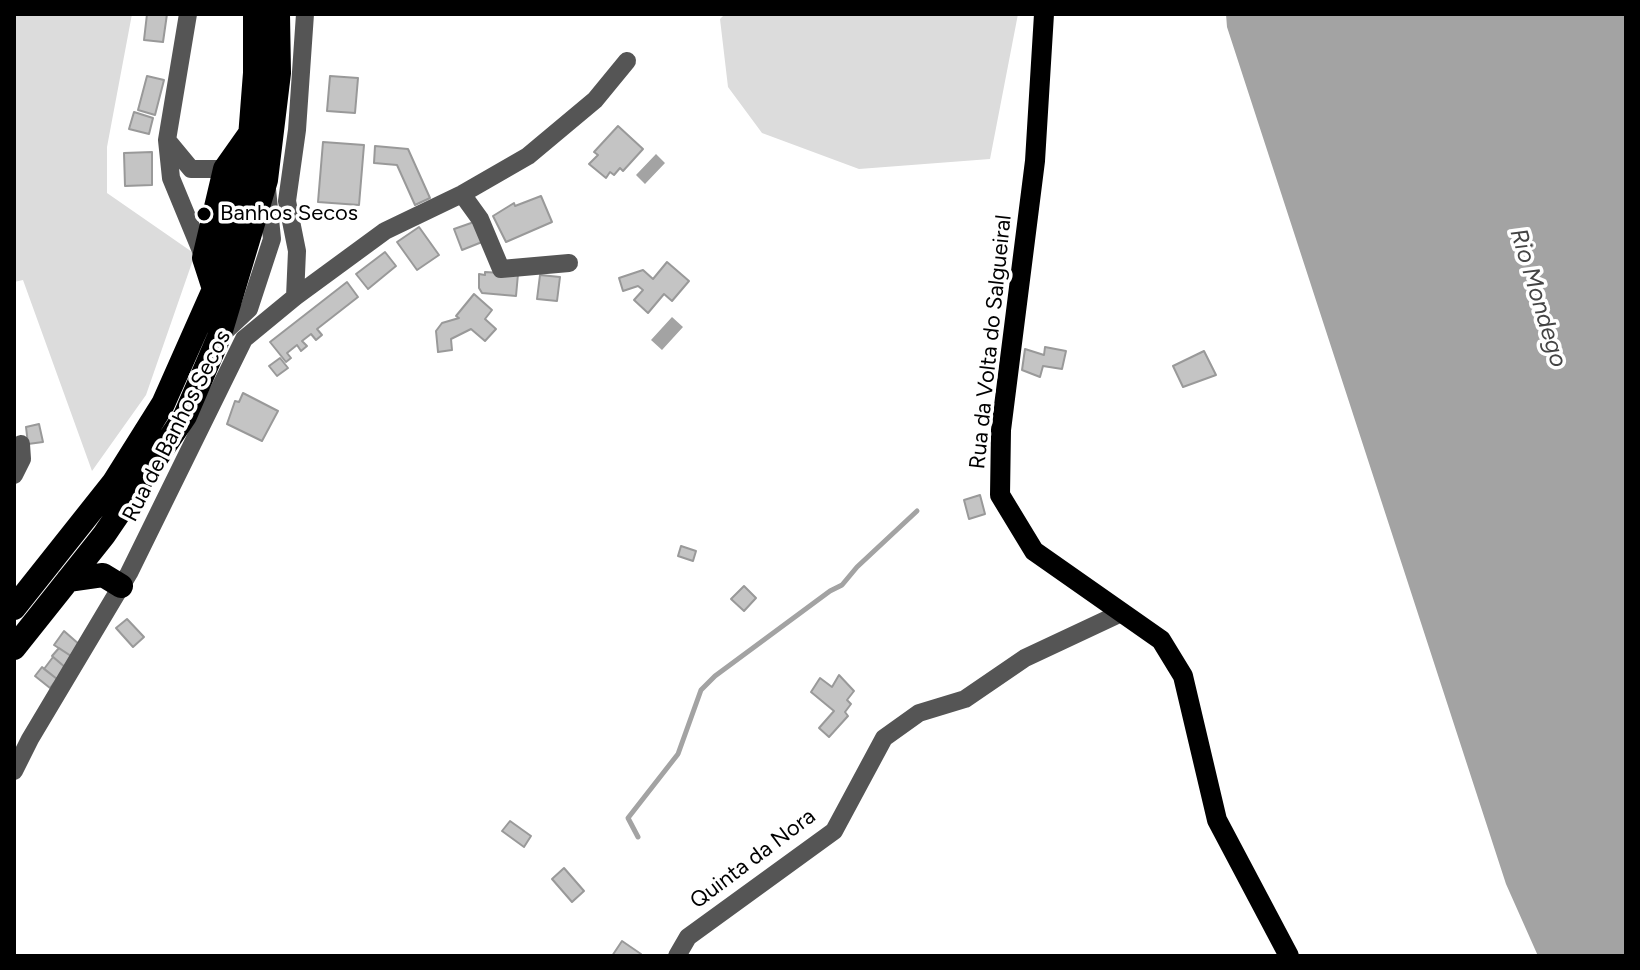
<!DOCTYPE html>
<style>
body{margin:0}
#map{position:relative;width:1640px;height:970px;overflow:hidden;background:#fff;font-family:Figtree,sans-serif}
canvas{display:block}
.frame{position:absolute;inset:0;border:16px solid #000;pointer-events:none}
</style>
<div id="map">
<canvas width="1640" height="970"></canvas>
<div class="frame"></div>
</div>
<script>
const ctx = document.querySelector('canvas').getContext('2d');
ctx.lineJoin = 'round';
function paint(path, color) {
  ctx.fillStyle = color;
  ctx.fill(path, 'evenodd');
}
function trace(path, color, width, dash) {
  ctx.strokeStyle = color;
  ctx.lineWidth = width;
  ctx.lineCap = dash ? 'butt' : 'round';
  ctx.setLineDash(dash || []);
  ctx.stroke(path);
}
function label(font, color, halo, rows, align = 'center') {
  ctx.font = font + ' Figtree,sans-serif';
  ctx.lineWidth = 7;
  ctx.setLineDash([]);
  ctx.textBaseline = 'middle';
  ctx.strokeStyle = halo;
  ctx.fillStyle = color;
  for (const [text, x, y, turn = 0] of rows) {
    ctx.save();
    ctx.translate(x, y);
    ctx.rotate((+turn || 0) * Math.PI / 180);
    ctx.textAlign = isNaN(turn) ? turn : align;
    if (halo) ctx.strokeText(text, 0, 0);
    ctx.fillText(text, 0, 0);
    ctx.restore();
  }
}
const green = new Path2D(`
 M 14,14 L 132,14 L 107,147 L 107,193 L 195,254 L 146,395 L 92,471 L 23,280 L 14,282 Z
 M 725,14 L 1018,14 L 990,159 L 859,169 L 762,133 L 728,87 L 720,19 Z`);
const water = new Path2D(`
 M 1226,14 L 1626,14 L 1626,956 L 1538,956 L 1506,884 L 1227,27 Z
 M 656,154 L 665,163 L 645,184 L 636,175 Z
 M 672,317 L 683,327 L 662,350 L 651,340 Z`);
const stream = new Path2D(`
 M 638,837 L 628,818 L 678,754 L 701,690 L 715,676 L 830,591 L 842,585 L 857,567 L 917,511`);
const building = new Path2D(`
 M 147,14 L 167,14 L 163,42 L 144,40 Z
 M 147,76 L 164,80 L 155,115 L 138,110 Z
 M 330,76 L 358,78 L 355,113 L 327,111 Z
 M 134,112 L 153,118 L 149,134 L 129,129 Z
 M 618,126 L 643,149 L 623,171 L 620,168 L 614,175 L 610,172 L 606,178 L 589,164 L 598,155 L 594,152 Z
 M 323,142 L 364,145 L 359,205 L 318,202 Z
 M 375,146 L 408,149 L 430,198 L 415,205 L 397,165 L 374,163 Z
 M 152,152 L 152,185 L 125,186 L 124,153 Z
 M 541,196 L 552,222 L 506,242 L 493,216 L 514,203 L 515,206 Z
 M 474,222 L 482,242 L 462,250 L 454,229 Z
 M 419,227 L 439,255 L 417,270 L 397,242 Z
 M 385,252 L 396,266 L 368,289 L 356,274 Z
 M 667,262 L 689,281 L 672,301 L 664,294 L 648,313 L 634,300 L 643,290 L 638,286 L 623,291 L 619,278 L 643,270 L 653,279 Z
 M 485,272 L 518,274 L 516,296 L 482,293 L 479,288 L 479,274 L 485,275 Z
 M 540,275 L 560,277 L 557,301 L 537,299 Z
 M 347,282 L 358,297 L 317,329 L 322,335 L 316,340 L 311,334 L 302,341 L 307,346 L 301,351 L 297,345 L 287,353 L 291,358 L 286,362 L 270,342 Z
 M 474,294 L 492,310 L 485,319 L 496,329 L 485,341 L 471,329 L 451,339 L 452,350 L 438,352 L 436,331 L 442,323 L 459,318 L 456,316 Z
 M 1045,347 L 1066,351 L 1062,369 L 1043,366 L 1040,377 L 1022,370 L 1025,349 L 1044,355 Z
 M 1204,351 L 1216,375 L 1183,387 L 1173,366 Z
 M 280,358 L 288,368 L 277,376 L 269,366 Z
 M 243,393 L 278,411 L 262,441 L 227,424 L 235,401 L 239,402 Z
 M 39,424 L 43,442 L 28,444 L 26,427 Z
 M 980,495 L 985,514 L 969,519 L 964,500 Z
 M 681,546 L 696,551 L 693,561 L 678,556 Z
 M 744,586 L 756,598 L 744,611 L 731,599 Z
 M 127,619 L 144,637 L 133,647 L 116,628 Z
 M 64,631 L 80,645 L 74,658 L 54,645 Z
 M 59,648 L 74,658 L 66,668 L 52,656 Z
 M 53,657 L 66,668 L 57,679 L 44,669 Z
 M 42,667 L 57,679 L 50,688 L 35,676 Z
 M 839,675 L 854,691 L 847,700 L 851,704 L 845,712 L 848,716 L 829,737 L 819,728 L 834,711 L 811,692 L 820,678 L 832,687 Z
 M 510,821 L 531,836 L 524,847 L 502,831 Z
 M 564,868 L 584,891 L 572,902 L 552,879 Z
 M 622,941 L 641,954 L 640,956 L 612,956 Z`);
const minor = new Path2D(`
 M 188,14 L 167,140 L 171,178 L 204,258
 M 167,140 L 191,169 L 225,169
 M 462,194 L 480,219 L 501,269 L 569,263
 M 295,297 L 297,251 L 287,201 L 297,130 L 305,14
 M 219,337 L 249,309 L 272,239 L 267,189
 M 14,475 L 22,459 L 21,444
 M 14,771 L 30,739 L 129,573 L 244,339 L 295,297 L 385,231 L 462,194 L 528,156 L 595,100 L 627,61
 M 677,956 L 688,937 L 834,831 L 884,738 L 919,713 L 965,699 L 1025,658 L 1121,613`);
const major = new Path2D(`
 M 1044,14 L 1035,161 L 1001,430 L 1000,495 L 1034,551 L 1161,640 L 1183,676 L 1217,820 L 1289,956`);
const highway = new Path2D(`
 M 214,289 L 204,258 L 225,169 L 249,135
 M 68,580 L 103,575 L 121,586
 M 14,608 L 114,482 L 163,404 L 214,289 L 247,176 L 255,73 L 255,14
 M 14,648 L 104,535 L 185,416 L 219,337 L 266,180 L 279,73 L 278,14`);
const markers = [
 [204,214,8,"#000"]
];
const poiNames = [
 ["Banhos Secos",220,214]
];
const streetNames = [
 ["Rua da Volta do Salgueiral",991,342,-84],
 ["Rua de Banhos Secos",177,426,-63],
 ["Quinta da Nora",753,859,-37]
];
const waterNames = [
 ["Rio Mondego",1538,298,73]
];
paint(green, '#dcdcdc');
paint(water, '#a3a3a3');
trace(stream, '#a3a3a3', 5);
paint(building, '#c4c4c4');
trace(building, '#999', 2);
trace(minor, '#555', 18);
trace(major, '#000', 20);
trace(highway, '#000', 24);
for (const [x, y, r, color] of markers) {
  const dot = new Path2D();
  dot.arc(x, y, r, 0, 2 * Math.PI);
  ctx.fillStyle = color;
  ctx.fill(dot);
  trace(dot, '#fff', 3);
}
label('22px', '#000', '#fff', poiNames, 'left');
label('22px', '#000', '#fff', streetNames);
label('italic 24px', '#444', '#fff', waterNames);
</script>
